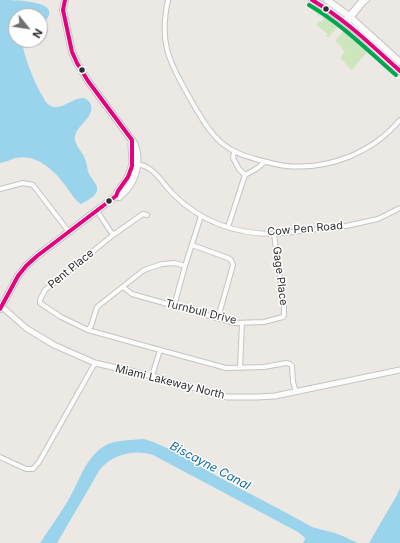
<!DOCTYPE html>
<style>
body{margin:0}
#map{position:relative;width:400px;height:543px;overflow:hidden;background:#ece8e4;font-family:Inter,sans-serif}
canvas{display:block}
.north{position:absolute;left:8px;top:8px;width:40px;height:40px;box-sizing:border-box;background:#fff;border:1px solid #ababab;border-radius:50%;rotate:120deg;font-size:11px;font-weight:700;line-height:16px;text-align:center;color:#2e2e2e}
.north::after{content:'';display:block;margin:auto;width:14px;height:18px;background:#706f6e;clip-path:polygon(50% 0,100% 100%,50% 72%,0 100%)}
</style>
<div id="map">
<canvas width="400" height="543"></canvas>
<div class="north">N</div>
</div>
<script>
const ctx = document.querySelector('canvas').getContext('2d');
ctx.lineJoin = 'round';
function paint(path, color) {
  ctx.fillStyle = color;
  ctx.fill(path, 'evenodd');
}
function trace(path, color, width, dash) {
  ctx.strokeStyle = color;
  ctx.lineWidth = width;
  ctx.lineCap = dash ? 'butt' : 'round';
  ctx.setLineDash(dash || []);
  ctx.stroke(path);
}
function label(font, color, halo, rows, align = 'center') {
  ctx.font = font + ' Inter,sans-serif';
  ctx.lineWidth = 3;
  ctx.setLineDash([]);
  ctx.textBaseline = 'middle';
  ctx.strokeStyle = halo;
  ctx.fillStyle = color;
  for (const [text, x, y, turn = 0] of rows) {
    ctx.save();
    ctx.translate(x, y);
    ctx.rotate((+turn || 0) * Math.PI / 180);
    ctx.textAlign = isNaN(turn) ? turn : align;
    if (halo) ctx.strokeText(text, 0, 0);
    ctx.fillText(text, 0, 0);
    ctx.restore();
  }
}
const green = new Path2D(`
 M 313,5 L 339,24 L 338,26 L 328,38 L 326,36 L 328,34 L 316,25 L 320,21 L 321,22 L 324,18 L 320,15 L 319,16 L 311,8 Z
 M 345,29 L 369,50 L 352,70 L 340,58 L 345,52 L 342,49 L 341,46 L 335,41 Z`);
const water = new Path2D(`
 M 0,0 C 11,0 54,0 49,15 C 47,20 45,21 40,23 L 40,16 L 16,16 L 16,40 L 22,40 C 23,55 35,84 43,97 C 45,102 49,106 54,107 C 66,109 82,89 90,103 C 98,119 69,127 76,143 C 78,149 83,153 85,159 C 87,164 87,169 89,174 C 92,179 98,185 97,190 C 96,197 86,201 81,204 C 74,200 70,191 65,185 C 53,169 36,154 15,158 C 10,160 5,162 0,163 Z
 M 144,439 C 170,447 194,463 217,476 C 249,494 281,509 312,527 C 318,529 324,530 331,532 C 340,534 349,539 358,543 L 303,543 L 305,539 L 304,537 L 298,532 L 153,455 C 135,449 115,454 102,467 C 99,470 97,474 95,478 L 57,543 L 40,543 C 50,528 60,514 69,499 C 80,480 86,455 108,444 C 117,440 133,440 144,439 Z
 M 400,488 L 400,543 L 369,543 L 397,495 Z`);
const minor = new Path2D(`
 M 168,0 C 159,41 168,60 188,95 C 198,112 208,132 223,144 C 234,153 246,156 259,160 C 268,162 277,165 286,166 C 329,170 372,153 400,120
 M 344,21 L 362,0
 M 347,23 L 364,2 L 367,0
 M 234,151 L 233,158 L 239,169 L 245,175
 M 135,164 C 154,165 161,182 173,194 C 201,222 235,234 274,234 L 346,226 L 378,219 L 400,208
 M 0,189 L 23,183 L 33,185 L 69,232
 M 97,211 L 113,235
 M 147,215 L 143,214 L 113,235 L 45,290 L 40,300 L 40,303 L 61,317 L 88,330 L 160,350 L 226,368 L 264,367 L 286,363 L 290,364 L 292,366 L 293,382 L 296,392
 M 228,227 L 245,175 L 256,169 L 265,162
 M 192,245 L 228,258 L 231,260 L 233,265 L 218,318
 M 123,287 L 132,294 L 235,323 L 264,322 L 283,317 L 284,315 L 284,307 L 274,234
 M 174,306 L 185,266 L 201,216
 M 88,330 L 91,326 L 97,307 L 144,270 L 162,264 L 175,263 L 185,266
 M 240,368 L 242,323
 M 152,376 L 160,350
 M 0,457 L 26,469 L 33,469 L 39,462 L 95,363`);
const tertiary = new Path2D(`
 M 0,305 L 26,328 L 54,345 L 95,363 L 152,376 L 227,397 L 257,397 L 275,396 L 400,370`);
const secondary = new Path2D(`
 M 312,0 C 346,17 372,47 400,71
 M 327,0 L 349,16 L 400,62
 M 116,196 C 116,191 121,188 124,183 C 128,178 130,172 132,166 C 134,157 130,149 132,140
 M 0,309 L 18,276 L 26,266 L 37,256 L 116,196 L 119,197 C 136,184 142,162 134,143 L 88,81 L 77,63 L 72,52 L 65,19 L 63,10 L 65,0`);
const bus1 = new Path2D(`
 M 312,0 C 345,19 372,46 400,71
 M 0,309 L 18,276 L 26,266 L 37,256 L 116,196 L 118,191 L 128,177 L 132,166 L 132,140 L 88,81 L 77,63 L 72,52 L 63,10 L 65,0`);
const bus2 = new Path2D(`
 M 309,5 C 342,24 368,51 396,75`);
const markers = [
 [326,9,3.5,"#2e2e2e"],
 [82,70,3.5,"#2e2e2e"],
 [109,201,3.5,"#2e2e2e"]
];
const streetNames = [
 ["Cow Pen Road",305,229,-5],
 ["Pent Place",71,269,-39],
 ["Gage Place",280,276,83],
 ["Turnbull Drive",201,312,14],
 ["Miami Lakeway North",170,382,14]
];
const waterNames = [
 ["Biscayne Canal",210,466,28]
];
paint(green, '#cde6be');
paint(water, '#99d3ec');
trace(minor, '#c5c4c5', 6);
trace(tertiary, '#c5c4c5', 7);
trace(secondary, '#c5c4c5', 8);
trace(minor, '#fcfcfb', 4);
trace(tertiary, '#fcfcfb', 5);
trace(secondary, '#fcfcfb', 6);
trace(bus1, '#e5007d', 4);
trace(bus2, '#00a651', 4);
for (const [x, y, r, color] of markers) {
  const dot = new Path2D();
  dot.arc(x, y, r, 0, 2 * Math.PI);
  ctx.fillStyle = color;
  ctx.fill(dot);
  trace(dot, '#fff', 1.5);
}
label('11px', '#2e2e2e', '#fff', streetNames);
label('italic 12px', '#0e69a2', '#fff', waterNames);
</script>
